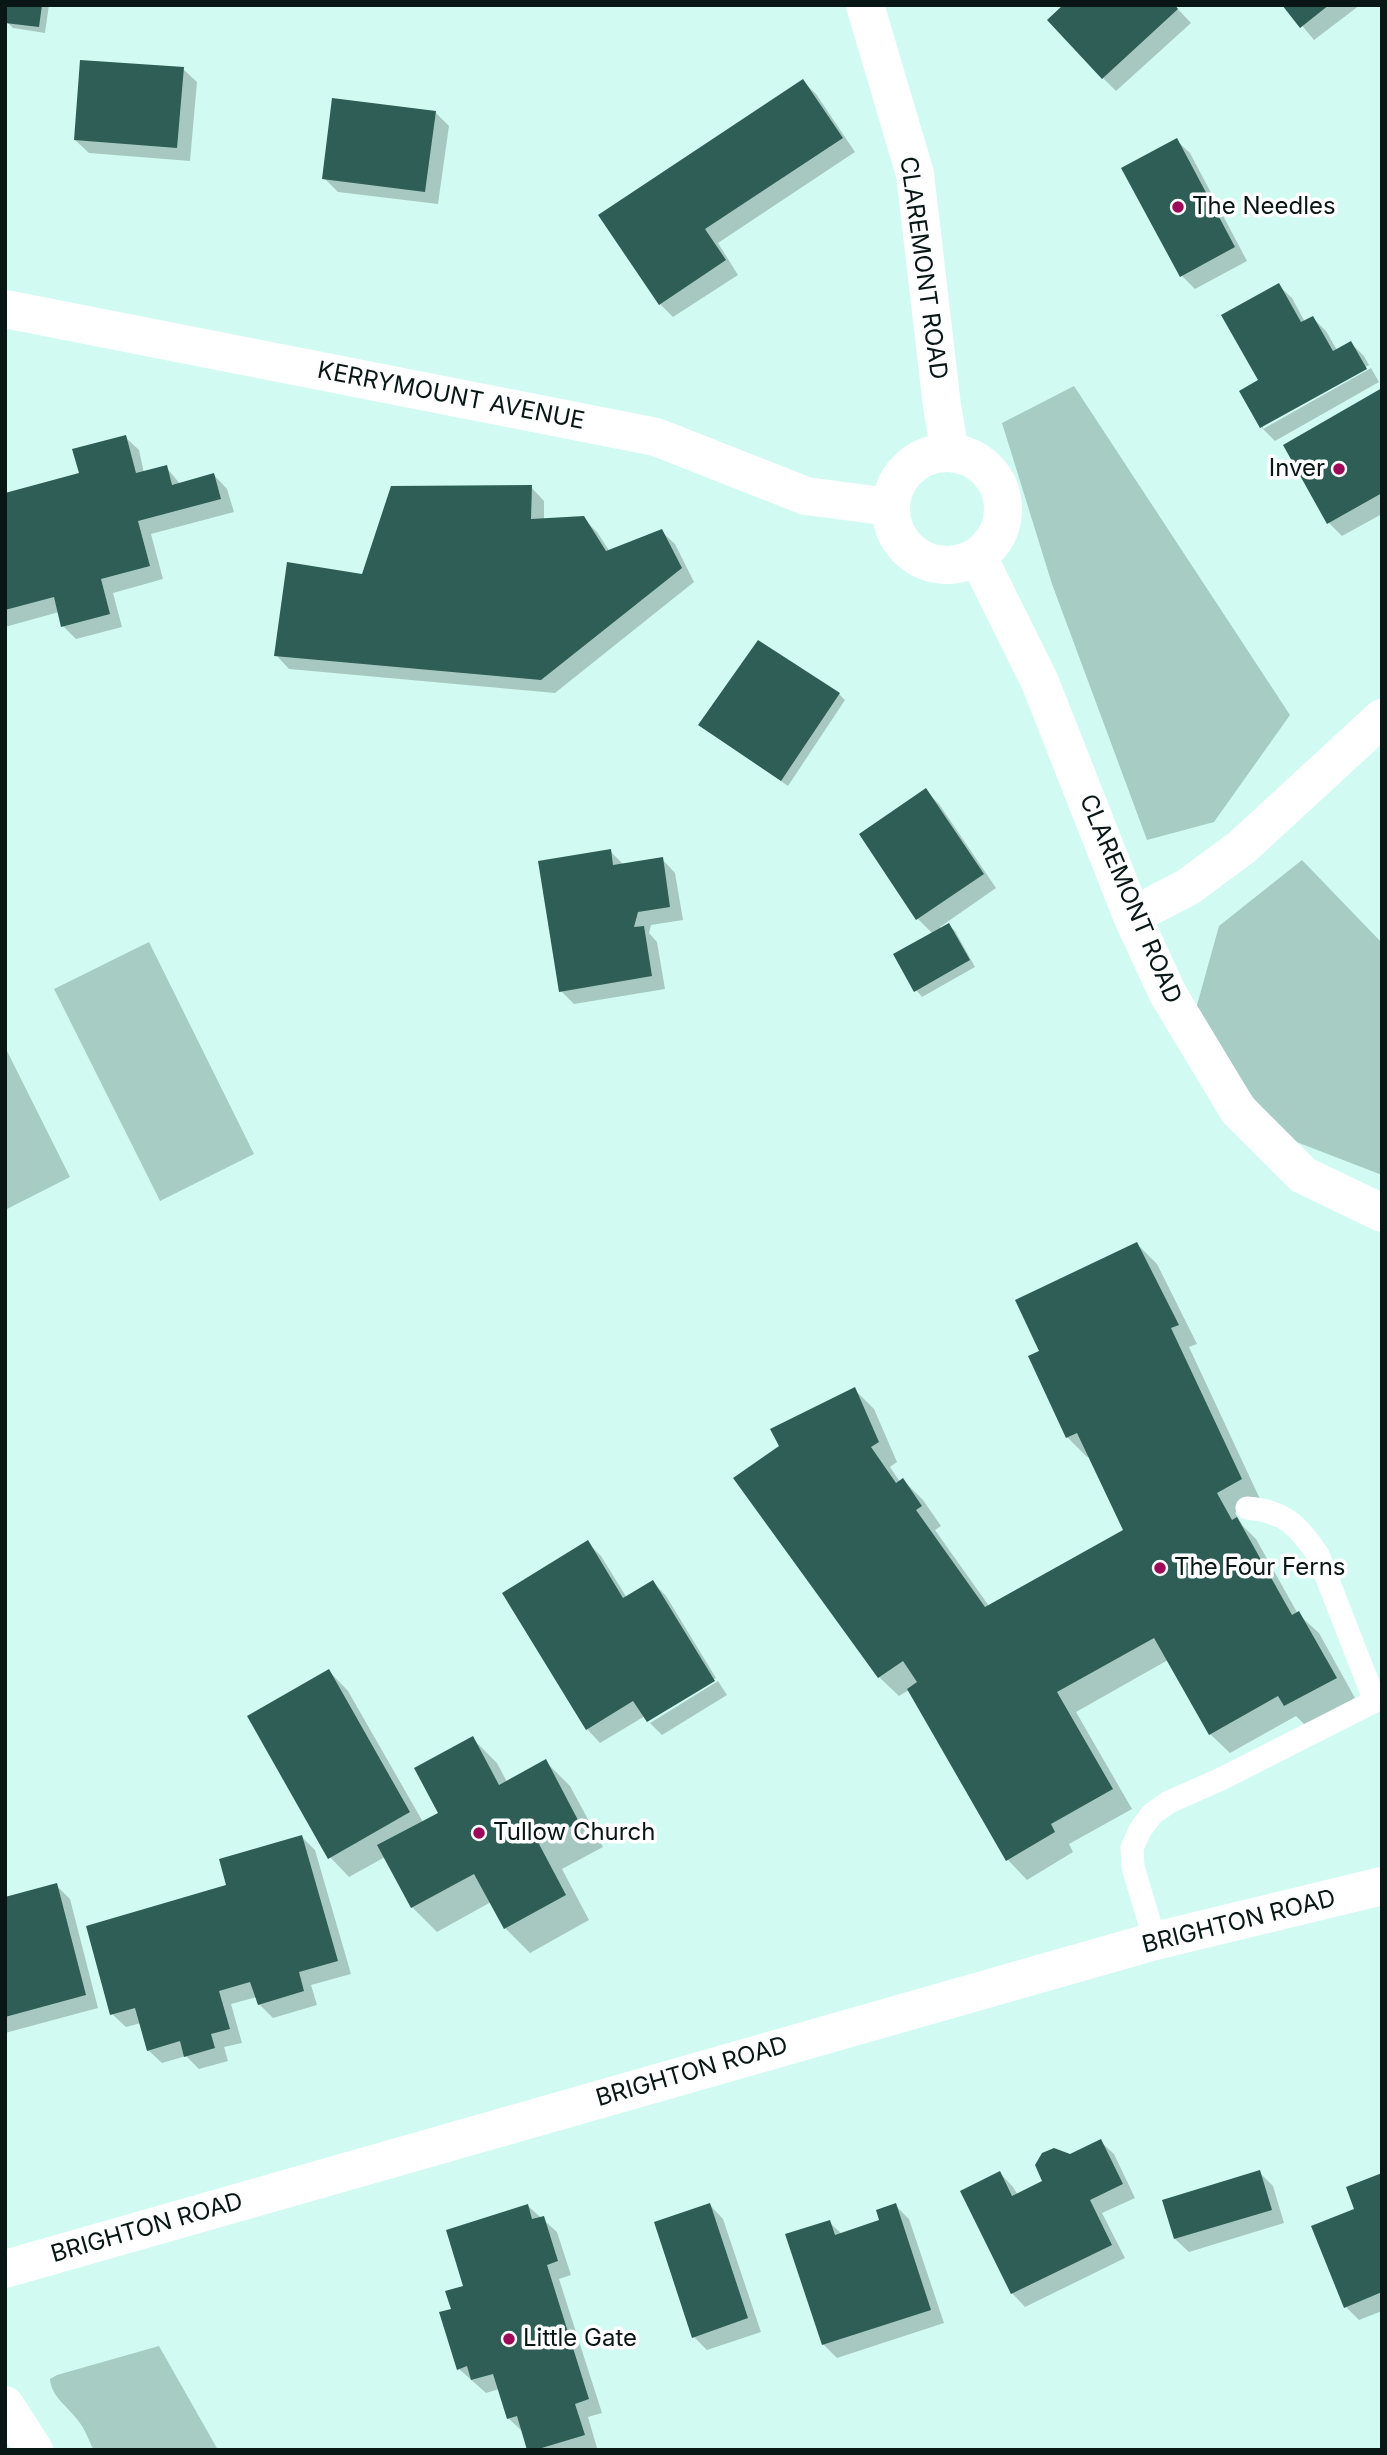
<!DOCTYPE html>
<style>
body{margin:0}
#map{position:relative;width:1387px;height:2455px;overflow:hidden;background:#d1fbf2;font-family:Inter,sans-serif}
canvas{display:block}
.frame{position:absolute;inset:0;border:7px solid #081715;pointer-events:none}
</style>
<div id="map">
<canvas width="1387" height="2455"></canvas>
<div class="frame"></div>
</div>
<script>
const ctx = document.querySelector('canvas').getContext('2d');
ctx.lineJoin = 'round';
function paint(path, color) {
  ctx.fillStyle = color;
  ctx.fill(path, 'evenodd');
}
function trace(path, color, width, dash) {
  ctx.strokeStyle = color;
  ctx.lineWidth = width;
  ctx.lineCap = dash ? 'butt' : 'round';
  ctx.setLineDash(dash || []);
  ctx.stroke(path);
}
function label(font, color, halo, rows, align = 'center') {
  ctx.font = font + ' Inter,sans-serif';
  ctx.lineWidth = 7;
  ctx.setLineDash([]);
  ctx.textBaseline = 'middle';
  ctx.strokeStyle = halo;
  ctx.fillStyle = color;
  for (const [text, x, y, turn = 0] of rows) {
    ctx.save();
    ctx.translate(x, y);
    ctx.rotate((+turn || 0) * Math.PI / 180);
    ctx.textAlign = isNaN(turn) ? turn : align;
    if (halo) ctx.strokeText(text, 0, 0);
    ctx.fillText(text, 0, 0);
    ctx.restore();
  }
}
const green = new Path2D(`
 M 1074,386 L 1290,715 L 1214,822 L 1147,840 L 1052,584 L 1002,423 Z
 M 1302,860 L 1382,943 L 1382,1175 L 1281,1136 L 1194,1016 L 1219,926 Z
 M 149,942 L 254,1154 L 160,1201 L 54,989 Z
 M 5,1047 L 70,1177 L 5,1210 Z
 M 159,2346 L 218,2450 L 93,2449 C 88,2438 84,2427 76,2418 C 67,2406 51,2396 50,2379 L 57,2375 Z`);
const shadow = new Path2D(`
 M 9,5 L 49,5 L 45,33 L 13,28 L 7,22 Z
 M 1174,5 L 1191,23 L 1116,91 L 1103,78 Z
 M 1285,5 L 1360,5 L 1314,40 Z
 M 183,69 L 197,82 L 190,161 L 89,153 L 75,140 Z
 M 803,81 L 816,94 L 855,152 L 718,243 L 738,275 L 673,317 L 660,304 L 601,216 Z
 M 435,112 L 449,126 L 438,204 L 338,192 L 324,178 Z
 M 1176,140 L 1190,153 L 1247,261 L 1195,289 L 1182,276 Z
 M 1278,285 L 1292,298 L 1305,322 L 1313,318 L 1326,331 L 1337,350 L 1351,343 L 1364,356 L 1369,365 L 1263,424 L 1263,429 L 1371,368 L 1379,382 L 1275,441 L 1261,427 L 1260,381 Z
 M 1382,390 L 1382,514 L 1342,536 L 1329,523 Z
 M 125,437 L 139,450 L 144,473 L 166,467 L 180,484 L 214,475 L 227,489 L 234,512 L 151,534 L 163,579 L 113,593 L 122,627 L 76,639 L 63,626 L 59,612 L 5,627 L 5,495 L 81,474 Z
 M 531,487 L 544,501 L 544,520 L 583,518 L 597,532 L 610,552 L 661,531 L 675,544 L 694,582 L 555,693 L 289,669 L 276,655 L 364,576 Z
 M 839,694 L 845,700 L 788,786 L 700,725 Z
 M 926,791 L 939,804 L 996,888 L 940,927 L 941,929 L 949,925 L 955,931 L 975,967 L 922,997 L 916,990 L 933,934 L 918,919 L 861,834 Z
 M 610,851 L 624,865 L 662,859 L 675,873 L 683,920 L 651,925 L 649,933 L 657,942 L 665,989 L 574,1004 L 561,991 Z
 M 1137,1244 L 1157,1264 L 1197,1344 L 1189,1347 L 1260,1499 L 1235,1513 L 1243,1526 L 1256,1539 L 1298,1614 L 1319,1633 L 1355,1698 L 1305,1725 L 1296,1716 L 1230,1753 L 1210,1734 L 1168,1660 L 1076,1712 L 1132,1809 L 1069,1844 L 1073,1852 L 1027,1880 L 1008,1860 L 909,1690 L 899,1696 L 879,1677 L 781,1447 L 854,1389 L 874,1409 L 897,1462 L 890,1467 L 900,1482 L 903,1480 L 923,1500 L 941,1526 L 935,1530 L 989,1606 L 1125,1531 L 1090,1456 L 1087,1457 L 1067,1437 L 1041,1351 Z
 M 587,1542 L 601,1556 L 627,1598 L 653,1582 L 666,1596 L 716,1678 L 649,1719 L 649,1722 L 645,1716 L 600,1743 L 587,1729 Z
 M 329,1671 L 348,1691 L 423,1822 L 441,1813 L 473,1739 L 497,1763 L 507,1782 L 545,1761 L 570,1786 L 603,1847 L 562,1869 L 589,1920 L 530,1953 L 505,1928 L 491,1902 L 437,1932 L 412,1907 L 385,1857 L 349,1877 L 330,1857 Z
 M 718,1681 L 727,1695 L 662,1735 L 650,1723 Z
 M 302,1837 L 315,1850 L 351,1974 L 311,1985 L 317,2005 L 273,2018 L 259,2004 L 257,1997 L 231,2004 L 242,2043 L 224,2047 L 228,2061 L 199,2069 L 186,2056 L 162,2063 L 148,2050 L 141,2023 L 126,2027 L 112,2014 L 228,1887 Z
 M 56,1885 L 70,1899 L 98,2008 L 5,2033 L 5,1899 Z
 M 1100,2141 L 1114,2154 L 1135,2198 L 1102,2213 L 1125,2258 L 1025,2307 L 1012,2293 L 1000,2173 L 1013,2187 L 1018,2195 L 1044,2182 L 1070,2156 Z
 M 1259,2172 L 1273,2186 L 1284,2223 L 1189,2252 L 1175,2239 Z
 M 1382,2174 L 1382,2311 L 1359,2320 L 1346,2307 L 1356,2210 Z
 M 710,2205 L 723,2219 L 761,2332 L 707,2350 L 694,2337 Z
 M 895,2205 L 909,2219 L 944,2323 L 837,2358 L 823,2344 L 829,2222 L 842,2234 L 881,2221 Z
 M 528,2206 L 557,2232 L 571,2275 L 559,2279 L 602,2413 L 588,2417 L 597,2448 L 592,2450 L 529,2450 L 523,2432 L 508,2418 L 499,2389 L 486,2393 L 459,2369 L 453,2310 L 465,2287 Z`);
const building = new Path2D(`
 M 7,5 L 42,5 L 39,27 L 5,23 Z
 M 1063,5 L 1175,5 L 1178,9 L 1102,79 L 1047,20 Z
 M 1282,5 L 1329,5 L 1300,28 Z
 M 80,60 L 184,67 L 177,148 L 74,140 Z
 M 803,79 L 843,138 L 705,229 L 726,260 L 659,305 L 598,215 Z
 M 332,98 L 436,111 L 425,192 L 322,179 Z
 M 1177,138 L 1235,247 L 1180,277 L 1121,168 Z
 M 1279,283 L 1301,322 L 1313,316 L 1333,351 L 1351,341 L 1367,369 L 1260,428 L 1239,391 L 1258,380 L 1221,315 Z
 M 1382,388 L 1382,493 L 1327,524 L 1283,445 Z
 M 126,435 L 136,473 L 167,465 L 172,485 L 214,473 L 221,499 L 138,521 L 150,566 L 101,579 L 110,614 L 61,627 L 54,597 L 5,610 L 5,493 L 79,473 L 72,449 Z
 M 532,485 L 531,519 L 584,516 L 606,551 L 662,529 L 682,568 L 541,680 L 274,656 L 287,562 L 362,574 L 391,486 Z
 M 758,640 L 840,693 L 781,781 L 698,725 Z
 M 926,788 L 984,874 L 916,920 L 859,834 Z
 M 611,849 L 613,865 L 663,857 L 670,907 L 638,912 L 634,927 L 644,926 L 652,976 L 559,992 L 538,861 Z
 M 949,923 L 970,960 L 914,992 L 893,954 Z
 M 1137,1242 L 1179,1325 L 1171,1328 L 1242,1479 L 1217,1493 L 1232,1520 L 1237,1517 L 1292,1615 L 1299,1611 L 1337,1678 L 1284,1706 L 1278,1696 L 1209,1735 L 1154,1638 L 1057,1692 L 1113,1789 L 1051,1824 L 1055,1832 L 1006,1861 L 907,1689 L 917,1682 L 903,1661 L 878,1678 L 733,1478 L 779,1446 L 770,1429 L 855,1387 L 879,1442 L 871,1447 L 896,1483 L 903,1478 L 922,1506 L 916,1510 L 985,1607 L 1123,1530 L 1077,1433 L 1066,1438 L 1028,1356 L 1039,1351 L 1015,1300 Z
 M 588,1540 L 623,1598 L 653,1580 L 715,1681 L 647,1722 L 633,1701 L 586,1730 L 502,1593 Z
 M 329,1669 L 410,1812 L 328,1859 L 247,1716 Z
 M 473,1736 L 499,1785 L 546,1759 L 579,1822 L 539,1844 L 566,1895 L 504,1929 L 474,1874 L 411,1908 L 377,1845 L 438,1813 L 414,1768 Z
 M 302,1835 L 338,1961 L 299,1972 L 304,1991 L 258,2005 L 250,1982 L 219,1991 L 230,2029 L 211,2034 L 215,2048 L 184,2057 L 180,2041 L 147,2051 L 135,2008 L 110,2015 L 86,1926 L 226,1885 L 219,1859 Z
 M 57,1883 L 86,1995 L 5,2017 L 5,1897 Z
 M 1101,2139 L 1123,2184 L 1090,2200 L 1112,2245 L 1011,2294 L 960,2191 L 1000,2171 L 1012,2196 L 1042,2181 L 1035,2165 L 1042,2153 L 1054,2148 L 1070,2154 Z
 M 1260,2170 L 1272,2210 L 1174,2239 L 1162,2200 Z
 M 1382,2173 L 1382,2292 L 1344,2308 L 1311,2226 L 1354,2209 L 1346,2187 Z
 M 710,2203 L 748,2318 L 692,2338 L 654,2222 Z
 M 896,2203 L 931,2310 L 822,2345 L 785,2234 L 830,2220 L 835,2235 L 879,2220 L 876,2210 Z
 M 528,2204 L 532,2219 L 544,2216 L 558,2261 L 547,2265 L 589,2399 L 575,2404 L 585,2435 L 535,2450 L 527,2450 L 517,2416 L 507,2419 L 493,2374 L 471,2380 L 467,2366 L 457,2370 L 439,2312 L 451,2309 L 445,2291 L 463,2286 L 446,2230 Z`);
const service = new Path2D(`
 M 1155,1941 L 1133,1867 L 1132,1848 L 1140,1830 L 1152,1814 L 1169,1802 L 1219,1780 L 1375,1701 L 1318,1555 C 1298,1525 1284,1511 1247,1508`);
const minor = new Path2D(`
 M 5,309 L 656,437 L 806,496 L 890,507
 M 1132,916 L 1188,887 L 1242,847 L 1382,718
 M 5,2405 L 34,2450`);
const tertiary = new Path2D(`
 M 5,2269 L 1155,1941 L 1382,1886`);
const secondary = new Path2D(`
 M 865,5 L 915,174 L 942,406 L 950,452
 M891 509a56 56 0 1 1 112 0a56 56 0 1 1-112 0Z
 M 978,557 L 1040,682 L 1132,916 L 1168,994 L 1238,1110 L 1303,1175 L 1382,1213`);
const markers = [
 [1178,207,7,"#9d0b58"],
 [1339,469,7,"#9d0b58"],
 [1160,1568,7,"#9d0b58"],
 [479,1833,7,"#9d0b58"],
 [509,2339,7,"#9d0b58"]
];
const poiNames = [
 ["The Needles",1192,207],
 ["Inver",1325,469,"right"],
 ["The Four Ferns",1174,1568],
 ["Tullow Church",493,1833],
 ["Little Gate",523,2339]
];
const streetNames = [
 ["CLAREMONT ROAD",923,268,82],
 ["KERRYMOUNT AVENUE",451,396,11],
 ["CLAREMONT ROAD",1130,899,67],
 ["BRIGHTON ROAD",1239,1922,-14],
 ["BRIGHTON ROAD",692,2072,-16],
 ["BRIGHTON ROAD",147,2228,-16]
];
paint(green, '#a6ccc4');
paint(shadow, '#0003');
paint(building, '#2e5e55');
trace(service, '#fff', 23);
trace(minor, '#fff', 38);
trace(tertiary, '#fff', 38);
trace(secondary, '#fff', 38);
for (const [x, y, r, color] of markers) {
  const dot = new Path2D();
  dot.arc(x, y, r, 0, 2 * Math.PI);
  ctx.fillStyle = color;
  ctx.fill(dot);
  trace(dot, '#fefefe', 2.5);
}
label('24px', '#081715', '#fefefe', poiNames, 'left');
label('24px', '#081715', '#fefefe', streetNames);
</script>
